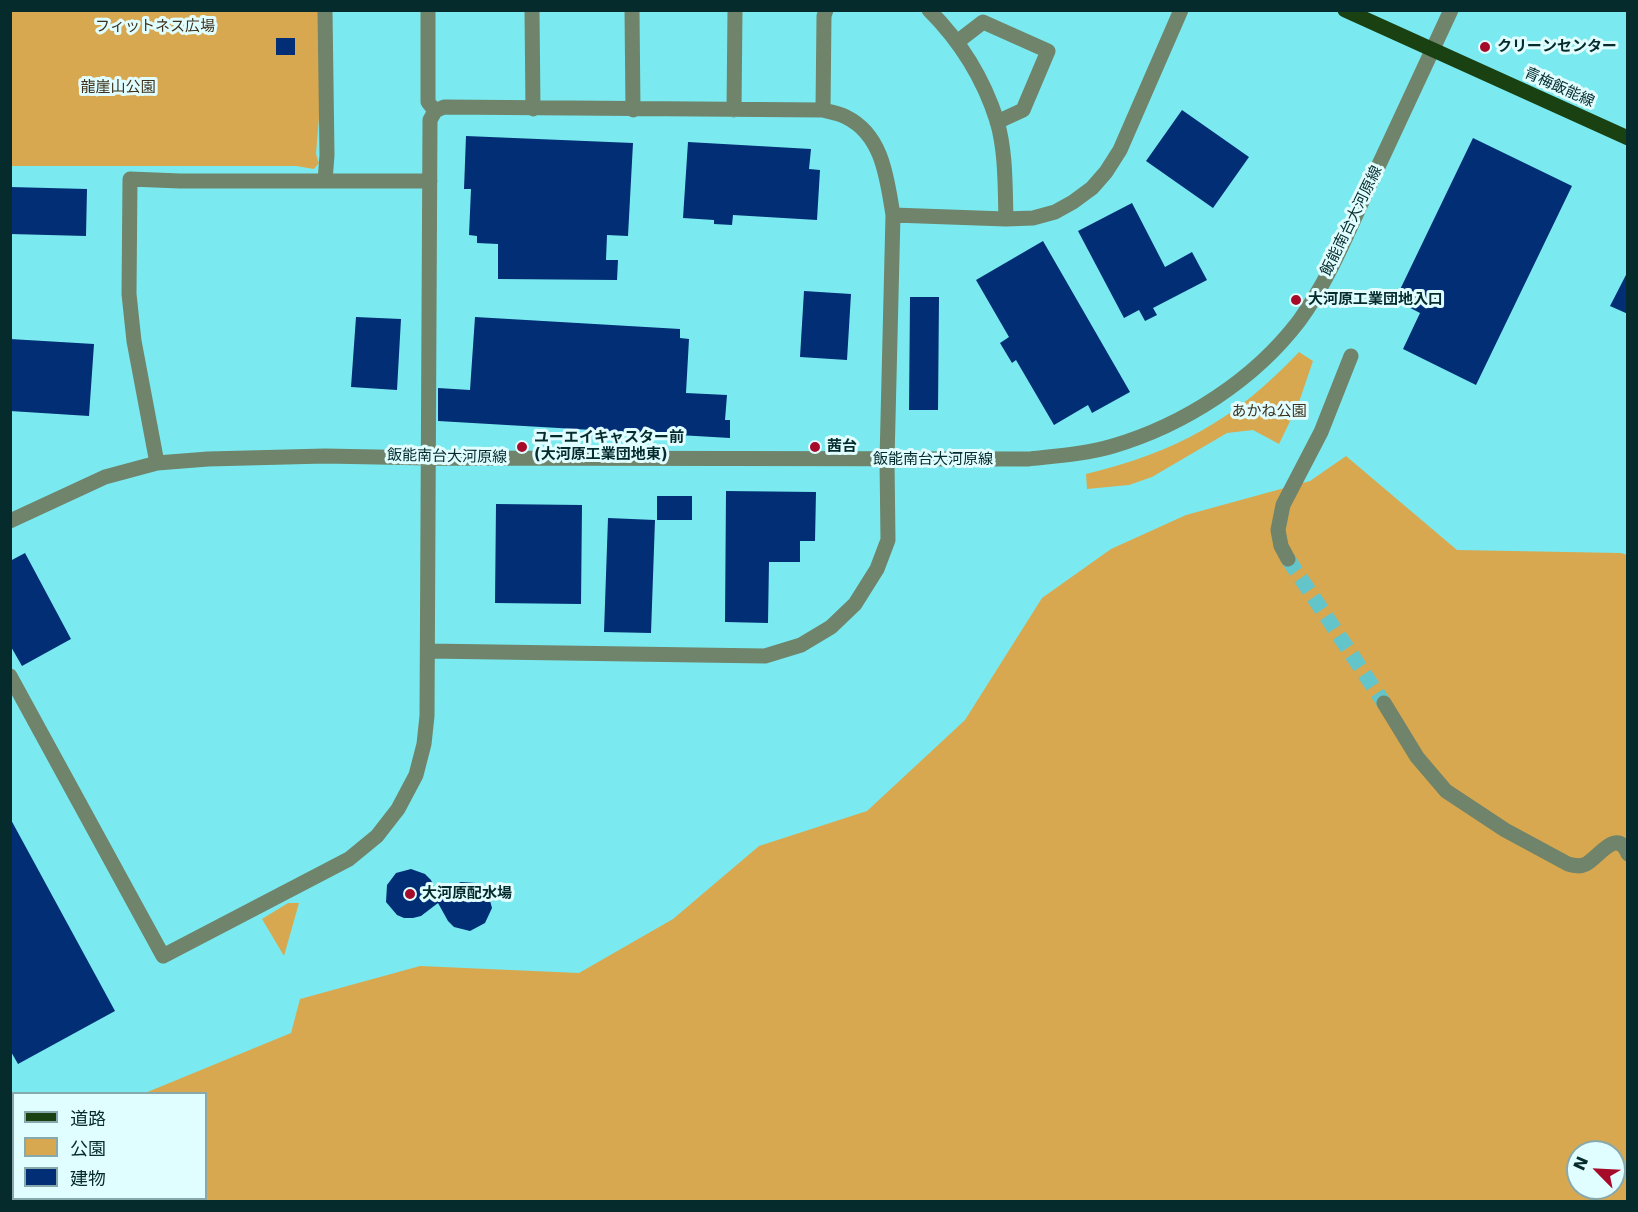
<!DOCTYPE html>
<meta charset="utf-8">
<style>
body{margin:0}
#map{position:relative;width:1638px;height:1212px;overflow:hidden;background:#7beaf0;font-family:"DejaVu Sans","Noto Sans JP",sans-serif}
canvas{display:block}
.frame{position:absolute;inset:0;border:12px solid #052b2d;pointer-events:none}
.legend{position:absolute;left:12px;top:1092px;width:195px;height:108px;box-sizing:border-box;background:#e0fdff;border:2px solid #88a9ab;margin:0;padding:8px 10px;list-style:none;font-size:18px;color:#052b2d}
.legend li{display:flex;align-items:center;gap:12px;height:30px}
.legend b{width:30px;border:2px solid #88a9ab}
.north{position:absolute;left:1566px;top:1140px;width:60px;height:60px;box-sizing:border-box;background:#e0fdff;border:2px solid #88a9ab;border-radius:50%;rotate:294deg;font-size:16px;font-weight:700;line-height:24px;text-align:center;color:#052b2d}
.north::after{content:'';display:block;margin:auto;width:21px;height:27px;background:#a60c2a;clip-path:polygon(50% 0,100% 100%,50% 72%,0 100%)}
</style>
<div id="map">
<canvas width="1638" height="1212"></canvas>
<div class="frame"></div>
<ul class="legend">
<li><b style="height:8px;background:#1a4112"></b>道路</li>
<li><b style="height:16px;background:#d8a850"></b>公園</li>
<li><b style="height:16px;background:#022e75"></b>建物</li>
</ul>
<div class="north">N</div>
</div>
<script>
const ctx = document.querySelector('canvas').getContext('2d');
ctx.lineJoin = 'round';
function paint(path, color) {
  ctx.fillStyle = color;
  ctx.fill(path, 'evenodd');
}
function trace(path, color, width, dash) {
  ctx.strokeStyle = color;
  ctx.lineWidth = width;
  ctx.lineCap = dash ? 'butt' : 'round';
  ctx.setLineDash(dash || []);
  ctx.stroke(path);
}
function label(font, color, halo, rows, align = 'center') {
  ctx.font = font + ' "DejaVu Sans","Noto Sans JP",sans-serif';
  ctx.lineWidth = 6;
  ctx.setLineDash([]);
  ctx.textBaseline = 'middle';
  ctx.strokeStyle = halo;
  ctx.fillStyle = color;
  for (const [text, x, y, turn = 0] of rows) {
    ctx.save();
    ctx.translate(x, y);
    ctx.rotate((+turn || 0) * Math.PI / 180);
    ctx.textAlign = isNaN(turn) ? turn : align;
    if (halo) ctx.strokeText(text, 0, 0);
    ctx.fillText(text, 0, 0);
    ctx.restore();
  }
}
const green = new Path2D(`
 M 11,11 L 320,11 L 319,118 L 316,154 L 319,163 L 314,169 L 296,166 L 11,166 Z
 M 1299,352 L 1313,361 L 1298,405 L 1279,444 L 1253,430 L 1227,433 L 1152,477 L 1129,485 L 1087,489 L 1086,474 C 1176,452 1235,420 1299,352 Z
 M 1346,456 L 1457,550 L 1621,553 L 1627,555 L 1627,1201 L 11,1202 L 10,1152 L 13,1150 L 14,1198 L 206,1198 L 206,1094 L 145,1093 L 291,1033 L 300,999 L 420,966 L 579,973 L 673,919 L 759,846 L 867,811 L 965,720 L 1042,598 L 1111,549 L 1186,515 L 1310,481 ZM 1578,1152 L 1614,1152 L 1614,1188 L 1578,1188 Z
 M 288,903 L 299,903 L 284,956 L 262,919 Z`);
const building = new Path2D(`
 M 276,38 L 295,38 L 295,55 L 276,55 Z
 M 1182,110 L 1249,157 L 1213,208 L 1146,161 Z
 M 466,136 L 633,143 L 628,236 L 607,235 L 606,260 L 618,260 L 617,280 L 498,279 L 498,244 L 477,243 L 477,236 L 469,235 L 471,189 L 464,189 Z
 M 1473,138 L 1572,186 L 1476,385 L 1403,349 L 1420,313 L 1395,300 Z
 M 688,142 L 811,149 L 809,169 L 820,170 L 817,220 L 733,215 L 732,225 L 714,224 L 714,220 L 683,218 Z
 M 10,187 L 87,189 L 86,236 L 10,234 Z
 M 1132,203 L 1165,267 L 1192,252 L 1207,280 L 1153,308 L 1157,315 L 1145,321 L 1139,310 L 1124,318 L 1078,231 Z
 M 1043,241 L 1130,392 L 1092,413 L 1088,405 L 1054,425 L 1016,360 L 1012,363 L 1000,343 L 1009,337 L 976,280 Z
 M 1628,271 L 1628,314 L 1610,306 Z
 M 804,291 L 851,294 L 847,360 L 800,357 Z
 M 910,297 L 939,297 L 938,410 L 909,410 Z
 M 356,317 L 401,319 L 397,390 L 351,387 Z
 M 475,317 L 680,329 L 680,338 L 689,339 L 686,393 L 727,395 L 725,420 L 730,420 L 730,438 L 438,421 L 438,388 L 470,390 Z
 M 10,339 L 94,344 L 89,416 L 10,411 Z
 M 726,491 L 816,492 L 815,541 L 800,541 L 800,562 L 769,562 L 768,623 L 725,622 Z
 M 657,496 L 692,496 L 692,520 L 657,520 Z
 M 496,504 L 582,505 L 581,604 L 495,603 Z
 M 608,518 L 655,520 L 651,633 L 604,632 Z
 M 25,553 L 71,639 L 22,666 L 10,645 L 10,561 Z
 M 10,818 L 115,1011 L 18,1064 L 10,1050 Z
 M 411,869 L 425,874 L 431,880 L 439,899 L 454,885 L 461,882 L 476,883 L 483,887 L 488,893 L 492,908 L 485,923 L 470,931 L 454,927 L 448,921 L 438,903 L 421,916 L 413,918 L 404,918 L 397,915 L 386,902 L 387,885 L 396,873 Z`);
const minorTunnel = new Path2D(`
 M 1288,559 L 1384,703`);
const minor = new Path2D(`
 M 532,10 L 533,109
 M 632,10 L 633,110
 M 929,10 C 960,41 984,80 997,121 C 1006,152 1005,187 1006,219
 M 957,42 L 983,22 L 1048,51 L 1023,110 L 997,122
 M 734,110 L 735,10
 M 823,110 L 824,16 L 826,10
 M 325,181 L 327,155 L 325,10
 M 893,215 L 1006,219 L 1033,218 L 1055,212 L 1073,202 L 1092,188 L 1106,172 L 1120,150 L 1181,10
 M 157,463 L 134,341 L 129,294 L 130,179 L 180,181 L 430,181
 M 10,521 L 105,477 L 157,463 L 208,459 L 325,456 L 429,458 L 1028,459 C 1056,456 1086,454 1113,446 C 1184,425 1254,380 1299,321 C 1329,280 1349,229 1370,184 C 1397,126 1424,68 1451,10
 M 1288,559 L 1281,546 L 1278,530 L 1283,505 L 1321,432 L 1351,356
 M 428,651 L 765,656 L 801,645 L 831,627 L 855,604 L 877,569 L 888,540 L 887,460 L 893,215 C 887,179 883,135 846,117 C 839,113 830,112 823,110 L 444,107 L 435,111
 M 10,676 L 163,956 L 349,859 L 377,836 L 398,809 L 416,775 L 424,744 L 427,716 L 430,120 L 435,111 L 428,102 L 428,10
 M 1384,703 L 1417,757 L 1446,791 L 1505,830 L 1568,864 C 1575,866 1580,867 1586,864 C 1599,857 1617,827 1628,854`);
const major = new Path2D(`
 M 1345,10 L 1628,138`);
const markers = [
 [1485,47,6,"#a60c2a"],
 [1296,300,6,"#a60c2a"],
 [522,447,6,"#a60c2a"],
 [815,447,6,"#a60c2a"],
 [410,894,6,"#a60c2a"]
];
const parkNames = [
 ["フィットネス広場",155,27],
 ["龍崖山公園",118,88],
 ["あかね公園",1269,412]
];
const poiNames = [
 ["クリーンセンター",1497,47],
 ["大河原工業団地入口",1308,300],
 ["ユーエイキャスター前",534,438],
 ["(大河原工業団地東)",534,455],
 ["茜台",827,447],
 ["大河原配水場",422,894]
];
const streetNames = [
 ["青梅飯能線",1559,88,24],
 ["飯能南台大河原線",1352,221,-64],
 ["飯能南台大河原線",447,457,1],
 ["飯能南台大河原線",933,460]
];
paint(green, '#d8a850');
paint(building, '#022e75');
trace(minorTunnel, '#63c4c9', 15, [15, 8]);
trace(minor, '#6f846a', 15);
trace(major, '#1a4112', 15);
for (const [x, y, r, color] of markers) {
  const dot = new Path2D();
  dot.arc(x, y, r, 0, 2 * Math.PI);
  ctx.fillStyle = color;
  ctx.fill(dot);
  trace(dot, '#e0fdff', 2);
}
label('15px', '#3d311b', '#e0fdff', parkNames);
label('bold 15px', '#052b2d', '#e0fdff', poiNames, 'left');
label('15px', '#052b2d', '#e0fdff', streetNames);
</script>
